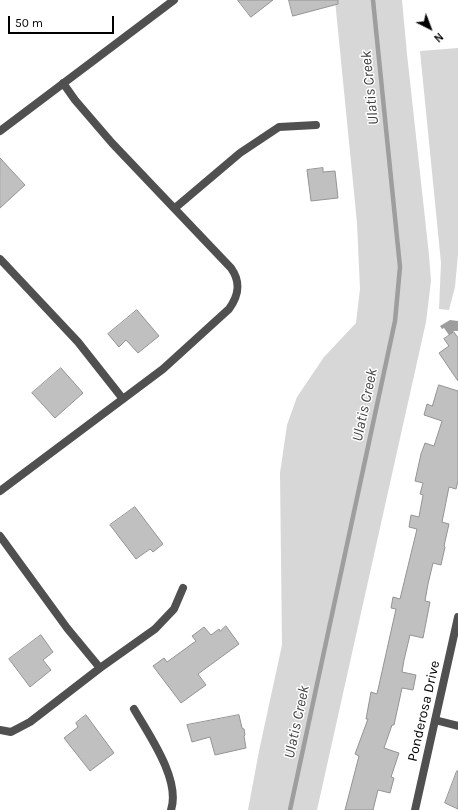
<!DOCTYPE html>
<style>
body{margin:0}
#map{position:relative;width:458px;height:810px;overflow:hidden;background:#fff;font-family:Karla,sans-serif}
canvas{display:block}
.north{position:absolute;left:410px;top:8px;width:40px;height:40px;-webkit-text-stroke:3px #fff;paint-order:stroke;rotate:138deg;font-size:11px;font-weight:700;line-height:16px;text-align:center;color:#000}
.north::after{content:'';display:block;margin:auto;width:14px;height:18px;background:#000;clip-path:polygon(50% 0,100% 100%,50% 72%,0 100%)}
.scale{position:absolute;left:8px;top:16px;width:106px;height:18px;box-sizing:border-box;border:2px solid #000;border-top:0;padding-left:5px;font-size:12px;line-height:14px;white-space:nowrap;color:#000;-webkit-text-stroke:3px #fff;paint-order:stroke}
</style>
<div id="map">
<canvas width="458" height="810"></canvas>
<div class="north">N</div>
<div class="scale">50 m</div>
</div>
<script>
const ctx = document.querySelector('canvas').getContext('2d');
ctx.lineJoin = 'round';
function paint(path, color) {
  ctx.fillStyle = color;
  ctx.fill(path, 'evenodd');
}
function trace(path, color, width, dash) {
  ctx.strokeStyle = color;
  ctx.lineWidth = width;
  ctx.lineCap = dash ? 'butt' : 'round';
  ctx.setLineDash(dash || []);
  ctx.stroke(path);
}
function label(font, color, halo, rows, align = 'center') {
  ctx.font = font + ' Karla,sans-serif';
  ctx.lineWidth = 3;
  ctx.setLineDash([]);
  ctx.textBaseline = 'middle';
  ctx.strokeStyle = halo;
  ctx.fillStyle = color;
  for (const [text, x, y, turn = 0] of rows) {
    ctx.save();
    ctx.translate(x, y);
    ctx.rotate((+turn || 0) * Math.PI / 180);
    ctx.textAlign = isNaN(turn) ? turn : align;
    if (halo) ctx.strokeText(text, 0, 0);
    ctx.fillText(text, 0, 0);
    ctx.restore();
  }
}
const green = new Path2D(`
 M 335,0 L 402,0 L 407,54 L 429,255 L 431,281 L 426,322 L 317,810 L 248,810 L 259,751 L 282,645 L 280,473 L 287,425 L 297,397 L 324,357 L 356,323 L 360,289 L 357,223 Z
 M 458,48 L 458,254 L 455,287 L 449,310 L 439,309 L 441,263 L 420,51 Z`);
const water = new Path2D(`
 M 450,320 L 458,321 L 458,331 L 453,331 L 453,333 L 449,335 L 444,328 L 442,329 L 440,326 Z`);
const stream = new Path2D(`
 M 290,810 L 395,321 L 400,267 L 373,0`);
const building = new Path2D(`
 M 238,0 L 273,0 L 251,17 Z
 M 289,0 L 338,0 L 338,4 L 293,16 Z
 M 0,158 L 25,185 L 0,208 Z
 M 323,168 L 323,172 L 335,171 L 338,198 L 311,201 L 307,170 Z
 M 137,310 L 159,336 L 138,353 L 126,340 L 119,347 L 108,334 Z
 M 454,332 L 458,338 L 458,381 L 439,353 L 449,346 L 444,339 Z
 M 61,368 L 83,393 L 55,418 L 32,393 Z
 M 439,385 L 458,391 L 458,481 L 456,489 L 449,487 L 442,522 L 449,524 L 444,546 L 445,547 L 441,565 L 433,563 L 428,584 L 425,601 L 430,602 L 423,638 L 410,635 L 404,660 L 402,672 L 416,675 L 413,690 L 402,688 L 394,725 L 392,725 L 384,748 L 399,753 L 391,777 L 394,778 L 390,793 L 378,790 L 373,810 L 345,810 L 359,756 L 355,754 L 368,719 L 366,719 L 371,692 L 377,694 L 396,609 L 391,608 L 393,597 L 400,599 L 417,529 L 409,527 L 411,515 L 419,517 L 423,495 L 420,494 L 423,483 L 415,481 L 421,454 L 425,443 L 434,446 L 442,421 L 424,415 L 427,404 L 432,406 Z
 M 135,507 L 163,544 L 153,552 L 150,549 L 136,559 L 110,525 Z
 M 226,626 L 239,644 L 198,674 L 206,685 L 181,703 L 153,666 L 164,658 L 167,662 L 196,641 L 192,636 L 204,627 L 211,635 L 219,629 L 220,631 Z
 M 41,635 L 53,652 L 43,660 L 51,670 L 30,687 L 9,659 Z
 M 86,715 L 114,753 L 90,771 L 64,738 L 78,727 L 76,723 Z
 M 239,715 L 242,728 L 244,729 L 245,735 L 244,736 L 246,748 L 215,755 L 210,737 L 192,742 L 187,725 Z
 M 457,771 L 458,771 L 458,809 L 445,803 Z`);
const street = new Path2D(`
 M 0,131 L 174,0
 M 175,208 L 240,153 L 279,127 L 316,125
 M 0,259 L 78,342 L 123,399
 M 0,491 L 163,369 L 229,309 C 239,295 241,282 231,268 L 112,143 L 75,100 L 63,83
 M 0,536 L 67,628 L 100,668
 M 134,709 C 149,735 181,780 171,810
 M 435,720 L 458,726
 M 0,730 L 11,732 L 30,722 L 100,668 L 155,629 L 174,609 L 183,588
 M 415,810 L 458,617`);
const streetNames = [
 ["Ponderosa Drive",424,711,-77]
];
const waterNames = [
 ["Ulatis Creek",370,88,-96],
 ["Ulatis Creek",365,405,-78],
 ["Ulatis Creek",297,722,-78]
];
paint(green, '#d7d7d7');
paint(water, '#9e9e9e');
trace(stream, '#9e9e9e', 4.5);
paint(building, '#c0c0c0');
trace(building, '#949494', 1);
trace(street, '#505050', 8);
label('14px', '#000', '#fff', streetNames);
label('italic 15px', '#3f3f3f', '#fff', waterNames);
</script>
